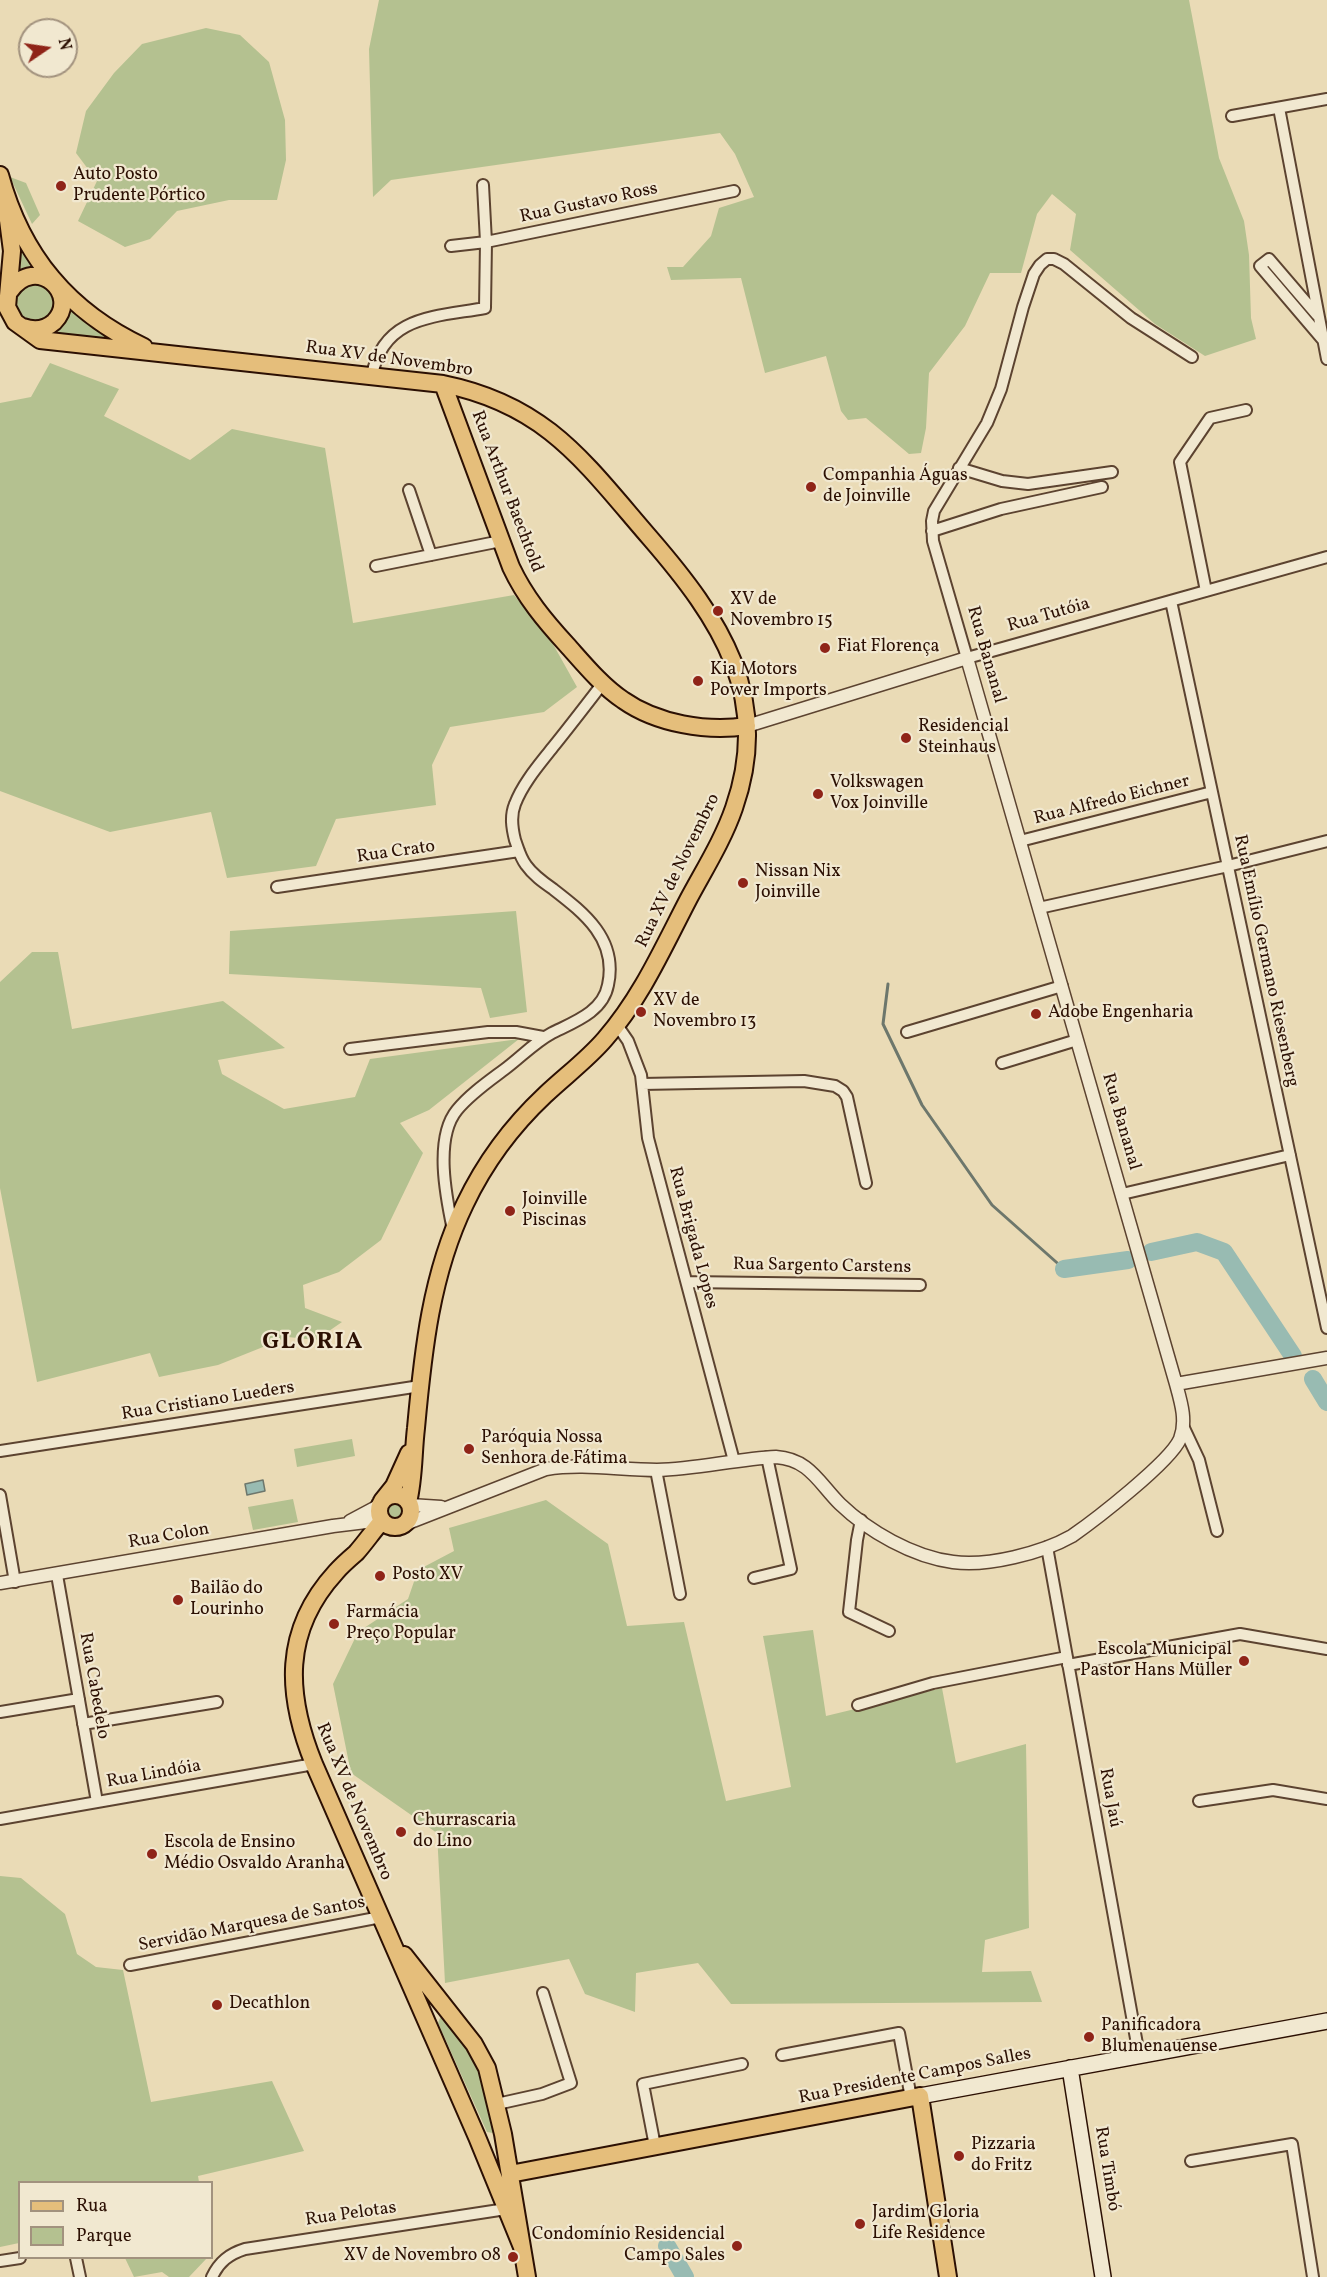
<!DOCTYPE html>
<meta charset="utf-8">
<style>
body{margin:0}
#map{position:relative;width:1327px;height:2277px;overflow:hidden;background:#eadbb6;font-family:Vollkorn,serif}
canvas{display:block}
.legend{position:absolute;left:18px;top:2181px;width:195px;height:78px;box-sizing:border-box;background:#f1e8d0;border:2px solid #a2927e;margin:0;padding:8px 10px;list-style:none;font-size:18px;color:#2c1003}
.legend li{display:flex;align-items:center;gap:12px;height:30px}
.legend b{width:30px;border:2px solid #a2927e}
.north{position:absolute;left:18px;top:18px;width:60px;height:60px;box-sizing:border-box;background:#f1e8d0;border:2px solid #a2927e;border-radius:50%;rotate:77deg;font-size:16px;font-weight:700;line-height:24px;text-align:center;color:#2c1003}
.north::after{content:'';display:block;margin:auto;width:21px;height:27px;background:#8f2418;clip-path:polygon(50% 0,100% 100%,50% 72%,0 100%)}
</style>
<div id="map">
<canvas width="1327" height="2277"></canvas>
<ul class="legend">
<li><b style="height:8px;background:#e5be7b"></b>Rua</li>
<li><b style="height:16px;background:#b4c190"></b>Parque</li>
</ul>
<div class="north">N</div>
</div>
<script>
const ctx = document.querySelector('canvas').getContext('2d');
ctx.lineJoin = 'round';
function paint(path, color) {
  ctx.fillStyle = color;
  ctx.fill(path, 'evenodd');
}
function trace(path, color, width, dash) {
  ctx.strokeStyle = color;
  ctx.lineWidth = width;
  ctx.lineCap = dash ? 'butt' : 'round';
  ctx.setLineDash(dash || []);
  ctx.stroke(path);
}
function label(font, color, halo, rows, align = 'center') {
  ctx.font = font + ' Vollkorn,serif';
  ctx.lineWidth = 4.5;
  ctx.setLineDash([]);
  ctx.textBaseline = 'middle';
  ctx.strokeStyle = halo;
  ctx.fillStyle = color;
  for (const [text, x, y, turn = 0] of rows) {
    ctx.save();
    ctx.translate(x, y);
    ctx.rotate((+turn || 0) * Math.PI / 180);
    ctx.textAlign = isNaN(turn) ? turn : align;
    if (halo) ctx.strokeText(text, 0, 0);
    ctx.fillText(text, 0, 0);
    ctx.restore();
  }
}
const green = new Path2D(`
 M 379,0 L 1189,0 L 1219,158 L 1244,221 L 1249,255 L 1251,318 L 1256,339 L 1205,356 L 1155,324 L 1070,250 L 1076,214 L 1052,194 L 1037,214 L 1021,273 L 990,273 L 965,326 L 929,373 L 926,428 L 921,453 L 909,454 L 866,418 L 848,420 L 841,411 L 826,356 L 765,373 L 741,278 L 671,280 L 667,267 L 683,267 L 711,236 L 719,208 L 754,197 L 735,154 L 720,133 L 391,180 L 373,197 L 369,49 Z
 M 206,28 L 240,35 L 269,62 L 285,120 L 286,160 L 277,200 L 229,200 L 177,211 L 150,239 L 125,247 L 78,221 L 97,181 L 76,153 L 86,111 L 114,73 L 142,44 Z
 M 10,177 L 26,183 L 40,215 L 32,224 Z
 M 14,228 L 37,270 L 14,280 Z
 M 38,281 L 55,294 L 53,315 L 34,324 L 16,314 C 14,288 14,289 38,281 Z
 M 67,304 L 125,345 L 45,334 Z
 M 50,363 L 119,389 L 104,416 L 190,460 L 232,429 L 325,448 L 353,623 L 514,595 L 549,637 L 577,687 L 544,712 L 450,727 L 432,765 L 436,805 L 336,819 L 316,866 L 227,878 L 211,812 L 110,832 L 0,791 L 0,403 L 31,397 Z
 M 516,911 L 527,1012 L 490,1018 L 481,988 L 229,974 L 230,931 Z
 M 32,952 L 58,952 L 72,1029 L 223,1001 L 285,1048 L 218,1060 L 222,1074 L 284,1109 L 355,1097 L 370,1059 L 519,1039 L 429,1110 L 400,1123 L 423,1153 L 381,1240 L 339,1272 L 303,1285 L 305,1308 L 342,1322 L 316,1340 L 288,1337 L 218,1365 L 159,1377 L 150,1353 L 37,1382 L 0,1188 L 0,982 Z
 M 352,1439 L 355,1456 L 297,1467 L 294,1449 Z
 M 293,1499 L 298,1522 L 253,1530 L 248,1507 Z
 M 546,1500 L 608,1544 L 627,1626 L 684,1622 L 726,1801 L 791,1787 L 763,1636 L 813,1630 L 826,1716 L 942,1688 L 956,1763 L 1026,1744 L 1029,1928 L 985,1940 L 982,1972 L 1031,1971 L 1042,2002 L 731,2004 L 698,1963 L 636,1973 L 635,2012 L 585,1994 L 569,1959 L 445,1983 L 437,1833 L 351,1773 L 333,1684 L 358,1632 L 408,1599 L 418,1570 L 454,1551 L 449,1528 Z
 M386 1510a9 9 0 1 1 18 0a9 9 0 1 1-18 0Z
 M 0,1876 L 21,1878 L 65,1914 L 77,1954 L 96,1967 L 123,1970 L 151,2102 L 272,2081 L 304,2151 L 198,2176 L 199,2182 L 20,2182 L 19,2243 L 0,2247 Z
 M 440,2018 L 443,2018 L 475,2052 L 495,2131 L 493,2133 L 487,2132 L 438,2023 Z
 M 125,2258 L 207,2258 L 189,2277 L 169,2277 L 162,2272 L 134,2277 Z`);
const water = new Path2D(`
 M 263,1480 L 265,1491 L 247,1495 L 245,1484 Z`);
const stream = new Path2D(`
 M 888,984 L 883,1024 L 922,1105 L 992,1205 L 1064,1269`);
const river = new Path2D(`
 M 1151,1252 L 1197,1242 L 1224,1252 L 1293,1356
 M 1064,1269 L 1128,1260
 M 1313,1379 L 1327,1402
 M 667,2246 L 685,2277`);
const minor = new Path2D(`
 M 1279,108 L 1327,359
 M 1232,116 L 1327,99
 M 451,246 L 486,242 L 734,191
 M 1317,315 L 1269,259 L 1260,266 L 1323,340
 M 1192,357 L 1131,318 L 1064,264 L 1054,259 L 1047,259 L 1040,265 L 1034,274 L 1023,307 L 1001,389 L 987,423 L 934,511 L 932,521 L 933,541 L 967,658 L 1327,557
 M 372,375 C 384,315 436,317 485,308 L 486,242 L 483,185
 M 959,468 L 1002,481 L 1028,484 L 1112,472
 M 409,490 L 431,555
 M 932,531 L 1001,509 L 1102,487
 M 376,566 L 501,541
 M 1206,591 L 1180,462 L 1210,418 L 1246,410
 M 1171,601 L 1327,1328
 M 1020,841 L 1212,792
 M 277,887 L 519,851
 M 1039,908 L 1228,866 L 1327,841
 M 617,1025 L 628,1041 L 641,1075 L 648,1138 L 734,1461
 M 907,1032 L 1062,986
 M 350,1049 L 488,1032 L 516,1032 L 543,1037
 M 1002,1063 L 1077,1040
 M 642,1084 L 804,1081 L 835,1086 L 843,1091 L 847,1097 L 866,1183
 M 1122,1194 L 1290,1155
 M 453,1230 C 446,1197 434,1138 457,1110 C 470,1094 489,1081 505,1069 C 521,1057 535,1042 552,1033 C 574,1022 603,1012 608,985 C 618,939 584,913 553,889 C 543,882 533,875 526,865 C 520,857 518,848 515,840 C 512,828 510,816 515,804 C 523,783 539,765 553,747 C 570,726 586,705 603,683
 M 687,1282 L 920,1285
 M 1183,1426 L 1199,1460 L 1217,1531
 M 0,1451 L 420,1386
 M 656,1470 L 680,1594
 M 0,1495 L 15,1582
 M 861,1520 L 857,1540 L 849,1612 L 889,1631
 M 1047,1547 L 1139,2055
 M 57,1575 L 97,1802
 M 754,1578 L 791,1569 L 767,1457
 M 1068,1665 L 1240,1634 L 1327,1649
 M 858,1705 L 933,1683 L 1067,1657
 M 0,1712 L 79,1699
 M 83,1724 L 217,1702
 M 1199,1801 L 1273,1790 L 1327,1799
 M 0,1819 L 314,1764
 M 130,1965 L 381,1917
 M 782,2055 L 899,2033 L 911,2098
 M 497,2104 L 542,2094 L 571,2083 L 543,1993
 M 655,2146 L 643,2084 L 742,2064
 M 1191,2161 L 1292,2144 L 1313,2277
 M 76,2258 L 80,2277
 M 0,2261 L 20,2258
 M 212,2277 C 219,2262 229,2254 245,2249 L 506,2209`);
const tertiary = new Path2D(`
 M 1176,1384 L 1327,1358
 M 410,1505 L 441,1507
 M 350,1521 L 380,1505
 M 403,1525 L 546,1469 C 583,1463 620,1470 657,1470 C 697,1469 736,1459 776,1457 C 809,1459 819,1483 840,1504 C 868,1531 913,1557 953,1562 C 987,1567 1042,1553 1072,1536 C 1095,1520 1170,1462 1180,1439 C 1187,1421 1181,1402 1176,1384 L 967,658 L 747,726
 M 0,1583 L 333,1526 L 382,1520`);
const secondary = new Path2D(`
 M 1070,2068 L 1103,2277
 M 920,2096 L 1327,2021`);
const primary = new Path2D(`
 M 0,175 C 22,256 69,312 144,347
 M 0,196 L 8,220 L 12,251 L 7,307 L 15,322 L 40,340 L 443,384 C 547,405 585,463 650,538 C 720,619 773,697 734,808 C 723,840 704,870 688,900 C 663,948 641,998 605,1039 C 587,1060 565,1076 545,1095 C 512,1126 485,1162 465,1204 C 431,1274 423,1351 416,1428 C 413,1453 414,1479 408,1502
 M 10,291 C 36,253 81,295 54,322 C 45,330 34,331 23,327
 M 443,384 L 511,567 C 525,597 545,621 567,645 C 584,664 602,686 623,700 C 657,724 707,732 747,726
 M379 1511a16 16 0 1 1 32 0a16 16 0 1 1-32 0Z
 M 382,1501 L 394,1486 L 409,1453
 M 382,1521 C 373,1531 365,1543 356,1553 C 349,1559 342,1565 336,1572 C 282,1631 286,1695 314,1764 L 477,2137 L 522,2247
 M 404,1955 L 474,2044 L 487,2068 L 503,2134 L 527,2277
 M 510,2174 L 920,2096 L 948,2277`);
const markers = [
 [61,186,6,"#8f2418"],
 [811,487,6,"#8f2418"],
 [718,611,6,"#8f2418"],
 [825,648,6,"#8f2418"],
 [698,681,6,"#8f2418"],
 [906,738,6,"#8f2418"],
 [818,794,6,"#8f2418"],
 [743,883,6,"#8f2418"],
 [641,1012,6,"#8f2418"],
 [1036,1014,6,"#8f2418"],
 [510,1211,6,"#8f2418"],
 [469,1449,6,"#8f2418"],
 [380,1576,6,"#8f2418"],
 [178,1600,6,"#8f2418"],
 [334,1624,6,"#8f2418"],
 [1244,1661,6,"#8f2418"],
 [401,1832,6,"#8f2418"],
 [152,1854,6,"#8f2418"],
 [217,2005,6,"#8f2418"],
 [1089,2037,6,"#8f2418"],
 [959,2156,6,"#8f2418"],
 [860,2224,6,"#8f2418"],
 [737,2246,6,"#8f2418"],
 [513,2257,6,"#8f2418"]
];
const poiNames = [
 ["Auto Posto",73,176],
 ["Prudente Pórtico",73,197],
 ["Companhia Águas",823,477],
 ["de Joinville",823,498],
 ["XV de",730,601],
 ["Novembro 15",730,622],
 ["Fiat Florença",837,648],
 ["Kia Motors",710,671],
 ["Power Imports",710,692],
 ["Residencial",918,728],
 ["Steinhaus",918,749],
 ["Volkswagen",830,784],
 ["Vox Joinville",830,805],
 ["Nissan Nix",755,873],
 ["Joinville",755,894],
 ["XV de",653,1002],
 ["Novembro 13",653,1023],
 ["Adobe Engenharia",1048,1014],
 ["Joinville",522,1201],
 ["Piscinas",522,1222],
 ["Paróquia Nossa",481,1439],
 ["Senhora de Fátima",481,1460],
 ["Posto XV",392,1576],
 ["Bailão do",190,1590],
 ["Lourinho",190,1611],
 ["Farmácia",346,1614],
 ["Preço Popular",346,1635],
 ["Escola Municipal",1232,1651,"right"],
 ["Pastor Hans Müller",1232,1672,"right"],
 ["Churrascaria",413,1822],
 ["do Lino",413,1843],
 ["Escola de Ensino",164,1844],
 ["Médio Osvaldo Aranha",164,1865],
 ["Decathlon",229,2005],
 ["Panificadora",1101,2027],
 ["Blumenauense",1101,2048],
 ["Pizzaria",971,2146],
 ["do Fritz",971,2167],
 ["Jardim Gloria",872,2214],
 ["Life Residence",872,2235],
 ["Condomínio Residencial",725,2236,"right"],
 ["Campo Sales",725,2257,"right"],
 ["XV de Novembro 08",501,2257,"right"]
];
const streetNames = [
 ["Rua Gustavo Ross",589,204,-12],
 ["Rua XV de Novembro",389,360,8],
 ["Rua Arthur Baechtold",506,492,69],
 ["Rua Tutóia",1049,616,-16],
 ["Rua Bananal",985,655,74],
 ["Rua Alfredo Eichner",1112,801,-14],
 ["Rua Crato",396,853,-8],
 ["Rua XV de Novembro",679,871,-64],
 ["Rua Emílio Germano Riesenberg",1265,961,78],
 ["Rua Bananal",1120,1122,74],
 ["Rua Brigada Lopes",692,1238,75],
 ["Rua Sargento Carstens",822,1267,1],
 ["Rua Cristiano Lueders",208,1402,-9],
 ["Rua Colon",169,1537,-10],
 ["Rua Cabedelo",93,1686,80],
 ["Rua Lindóia",154,1775,-10],
 ["Rua Jaú",1109,1798,80],
 ["Rua XV de Novembro",353,1802,67],
 ["Servidão Marquesa de Santos",252,1925,-11],
 ["Rua Presidente Campos Salles",915,2077,-11],
 ["Rua Timbó",1106,2169,81],
 ["Rua Pelotas",351,2215,-8]
];
const districtNames = [
 ["GLÓRIA",313,1344]
];
paint(green, '#b4c190');
paint(water, '#98bbb2');
trace(water, '#6d776c', 1.5);
trace(stream, '#6d776c', 3);
trace(river, '#98bbb2', 18);
trace(minor, '#5c4330', 14);
trace(tertiary, '#5c4330', 15);
trace(secondary, '#2c1003', 18);
trace(primary, '#2c1003', 20);
trace(minor, '#f1e8d0', 10);
trace(tertiary, '#f1e8d0', 12);
trace(secondary, '#f1e8d0', 15);
trace(primary, '#e5be7b', 16);
for (const [x, y, r, color] of markers) {
  const dot = new Path2D();
  dot.arc(x, y, r, 0, 2 * Math.PI);
  ctx.fillStyle = color;
  ctx.fill(dot);
  trace(dot, '#f1e8d0', 2);
}
label('18px', '#2c1003', '#f1e8d0', poiNames, 'left');
label('18px', '#2c1003', '#f1e8d0', streetNames);
ctx.letterSpacing = '1.5px';
label('bold 24px', '#2c1003', '#f1e8d0', districtNames);
ctx.letterSpacing = '0px';
</script>
